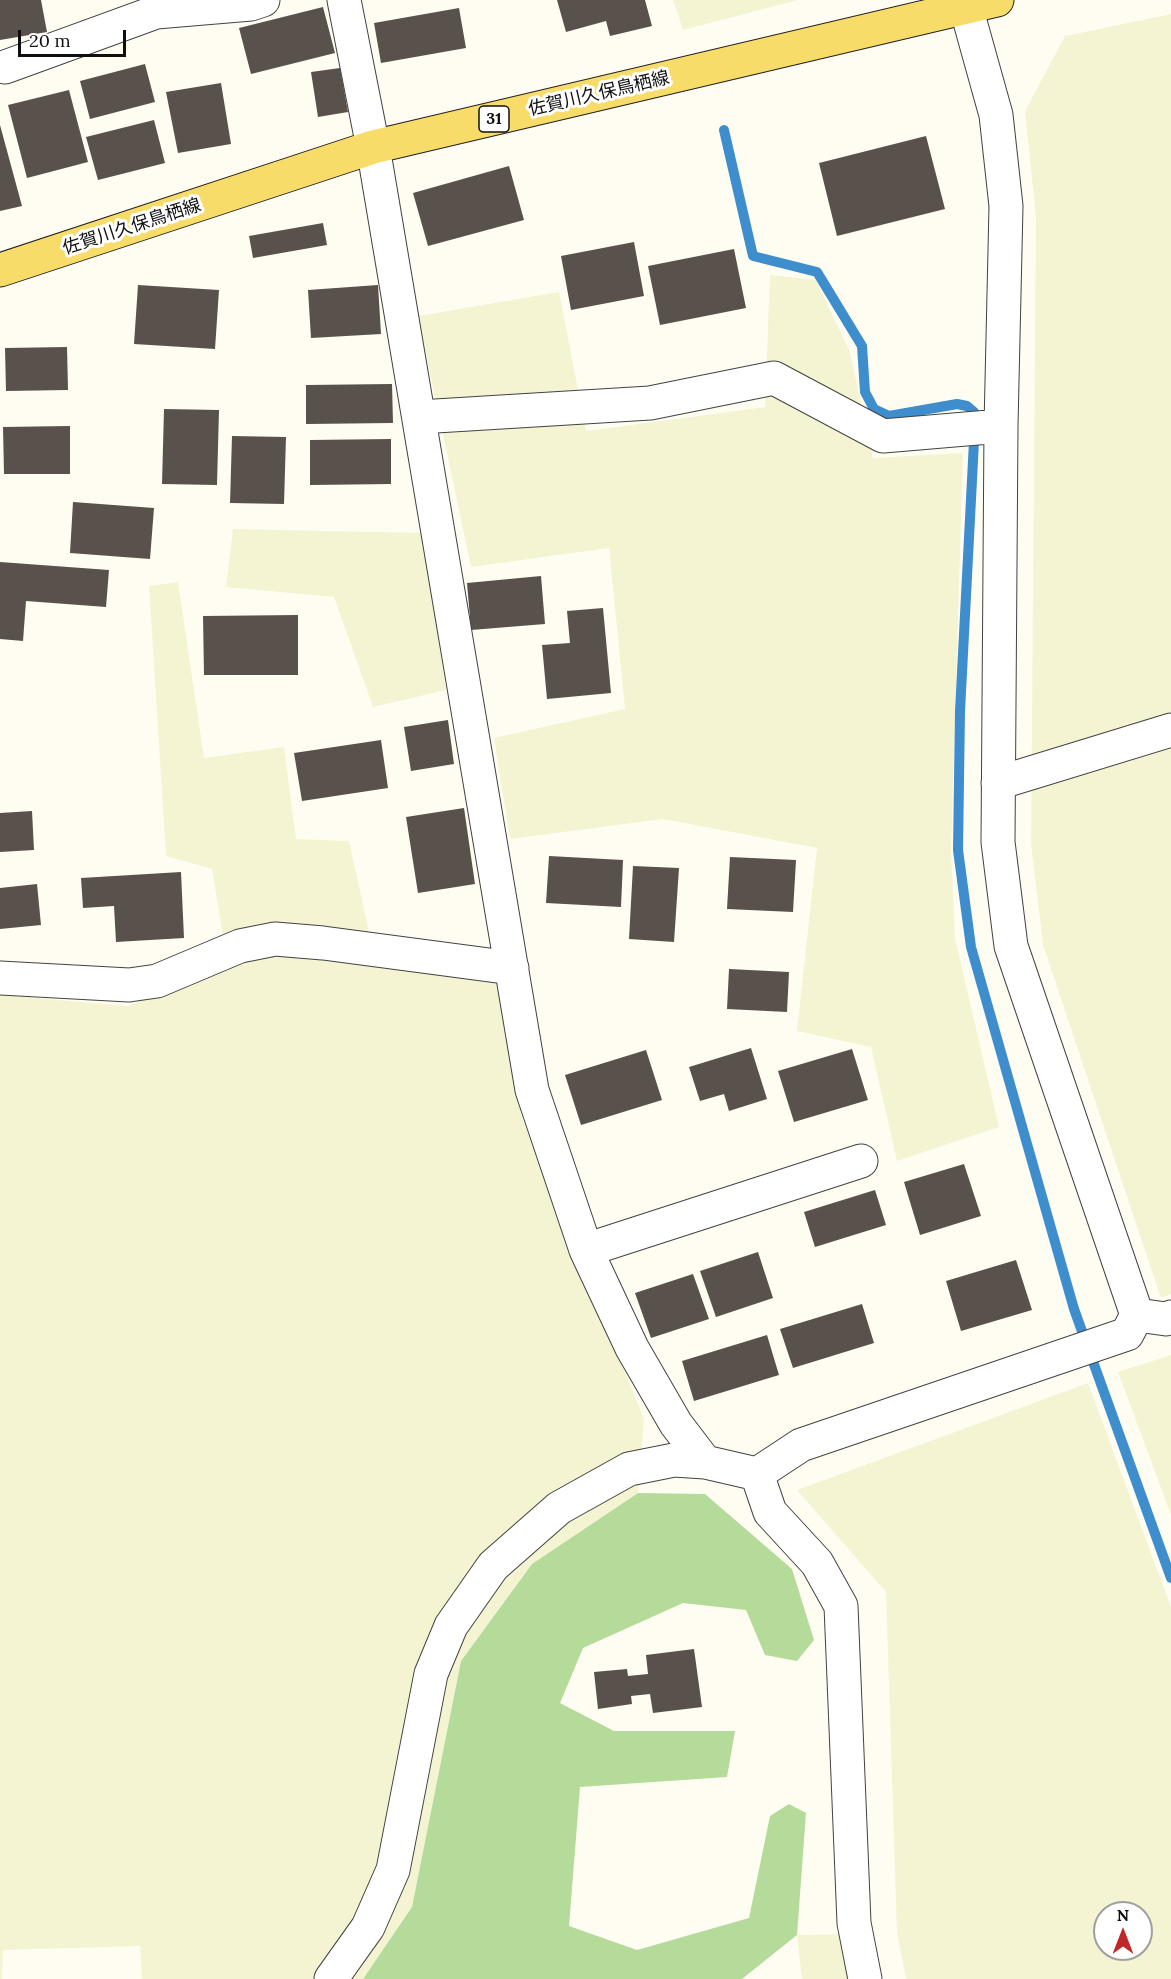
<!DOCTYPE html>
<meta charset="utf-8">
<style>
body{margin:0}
#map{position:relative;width:1171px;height:1979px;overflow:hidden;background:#fffdf2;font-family:Lora,serif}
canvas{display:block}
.north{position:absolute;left:1093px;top:1901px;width:60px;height:60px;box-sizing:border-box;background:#fff;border:2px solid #9f9f9f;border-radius:50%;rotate:0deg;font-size:16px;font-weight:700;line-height:24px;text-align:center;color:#0f0f0f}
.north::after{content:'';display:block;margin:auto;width:21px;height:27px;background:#c02727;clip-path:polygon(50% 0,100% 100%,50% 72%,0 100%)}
.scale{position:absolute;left:18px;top:30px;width:108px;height:27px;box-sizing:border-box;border:3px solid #0f0f0f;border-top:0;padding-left:8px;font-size:18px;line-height:21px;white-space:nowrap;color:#0f0f0f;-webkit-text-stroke:4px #fff;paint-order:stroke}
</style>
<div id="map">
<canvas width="1171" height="1979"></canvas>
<div class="north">N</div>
<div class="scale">20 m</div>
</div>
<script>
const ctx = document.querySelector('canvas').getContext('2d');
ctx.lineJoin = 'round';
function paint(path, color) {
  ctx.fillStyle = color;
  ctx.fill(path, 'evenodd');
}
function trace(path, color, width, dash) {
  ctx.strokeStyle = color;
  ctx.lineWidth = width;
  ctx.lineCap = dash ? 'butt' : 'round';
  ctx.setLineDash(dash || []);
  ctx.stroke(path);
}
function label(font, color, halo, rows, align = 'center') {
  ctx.font = font + ' Lora,"Noto Sans JP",serif';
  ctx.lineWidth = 6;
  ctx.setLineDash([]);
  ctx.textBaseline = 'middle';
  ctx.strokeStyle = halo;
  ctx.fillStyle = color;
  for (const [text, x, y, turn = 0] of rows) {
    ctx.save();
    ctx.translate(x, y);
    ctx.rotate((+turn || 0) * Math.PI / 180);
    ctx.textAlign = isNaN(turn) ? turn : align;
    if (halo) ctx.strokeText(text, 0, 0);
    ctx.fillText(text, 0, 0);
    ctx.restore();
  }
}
const farmland = new Path2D(`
 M 673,0 L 798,0 L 683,30 Z
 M 1171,14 L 1171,1294 L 1161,1298 L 1043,945 L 1031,844 L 1036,218 L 1025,111 L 1065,36 Z
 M 770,275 L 816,280 L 850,352 L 873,458 L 963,453 L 951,850 L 955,938 L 999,1127 L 897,1161 L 871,1047 L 797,1031 L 817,848 L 663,819 L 510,839 L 494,738 L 625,709 L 609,548 L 471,567 L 418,316 L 559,292 L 586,431 L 765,407 Z
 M 233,529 L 422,533 L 446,690 L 373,707 L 334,597 L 226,587 Z
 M 178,582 L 204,758 L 284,747 L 296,839 L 349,841 L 376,964 L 502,977 L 521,1116 L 644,1419 L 638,1493 L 532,1564 L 461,1661 L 412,1907 L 363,1979 L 142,1979 L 140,1946 L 3,1950 L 2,1979 L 0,1979 L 0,995 L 128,1006 L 228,967 L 212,869 L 166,856 L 149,586 Z
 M 1171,1355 L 1171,1515 L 1118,1372 Z
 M 1088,1383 L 1171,1607 L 1171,1979 L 906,1979 L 897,1933 L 886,1592 L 797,1490 ZM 1105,1913 L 1141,1913 L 1141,1949 L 1105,1949 Z
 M 849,1934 L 857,1979 L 802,1979 L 797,1935 Z`);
const forest = new Path2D(`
 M 638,1493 L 705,1494 L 792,1569 L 814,1640 L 797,1661 L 765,1655 L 746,1610 L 683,1603 L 583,1648 L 560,1703 L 614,1731 L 735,1731 L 727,1777 L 580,1787 L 569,1926 L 637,1950 L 749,1918 L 770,1816 L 789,1804 L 806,1813 L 797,1935 L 742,1979 L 363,1979 L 412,1907 L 461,1661 L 532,1564 Z`);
const stream = new Path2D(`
 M 724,130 L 753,256 L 817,272 L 862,346 L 865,392 L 874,409 L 889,416 L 957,404 L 967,406 L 974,412 L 975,422 L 960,711 L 958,850 L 971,947 L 1074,1309 L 1171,1578`);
const building = new Path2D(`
 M 0,0 L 41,0 L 47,32 L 0,40 Z
 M 557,0 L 645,0 L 652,26 L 610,36 L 606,21 L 566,32 Z
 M 323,7 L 335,53 L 251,74 L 239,28 Z
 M 459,8 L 466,48 L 381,63 L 374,23 Z
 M 145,64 L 155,102 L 90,119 L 80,81 Z
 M 340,68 L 348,112 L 318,117 L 311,72 Z
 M 221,83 L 231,144 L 178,153 L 166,92 Z
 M 69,90 L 88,162 L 27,178 L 8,105 Z
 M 154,120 L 165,163 L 98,180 L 86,137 Z
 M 0,125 L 22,206 L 0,211 Z
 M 926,136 L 945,209 L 837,236 L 819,163 Z
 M 509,166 L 524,220 L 428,246 L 413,193 Z
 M 323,223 L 327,245 L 253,258 L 249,236 Z
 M 634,242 L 644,296 L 571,310 L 561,256 Z
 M 734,249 L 746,308 L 660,325 L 648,266 Z
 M 138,285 L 219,290 L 215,349 L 134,344 Z
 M 378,285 L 381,334 L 311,338 L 308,290 Z
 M 67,347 L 68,390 L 6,391 L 5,348 Z
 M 392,384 L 393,423 L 306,424 L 306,385 Z
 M 164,409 L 219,410 L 217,485 L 162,484 Z
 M 70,426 L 70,474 L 4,474 L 3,427 Z
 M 232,436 L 286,437 L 284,504 L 230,503 Z
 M 391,439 L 391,484 L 310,485 L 310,440 Z
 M 73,502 L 154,508 L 150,559 L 70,553 Z
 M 0,562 L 109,570 L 106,607 L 26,601 L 23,641 L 0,639 Z
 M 541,576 L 545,624 L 471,630 L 467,583 Z
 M 603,608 L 611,693 L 547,699 L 542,645 L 570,643 L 567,611 Z
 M 298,615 L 298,675 L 204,675 L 203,616 Z
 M 448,720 L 454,764 L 411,771 L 404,727 Z
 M 381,740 L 388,788 L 302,801 L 294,753 Z
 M 464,808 L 475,884 L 418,893 L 406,817 Z
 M 32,811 L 34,850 L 0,852 L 0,813 Z
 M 549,856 L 623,860 L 621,907 L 546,903 Z
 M 730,857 L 796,860 L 793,912 L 727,909 Z
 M 633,866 L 679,868 L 674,942 L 629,939 Z
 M 181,872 L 184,938 L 116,942 L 114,906 L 83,908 L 81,878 Z
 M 37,884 L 41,925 L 0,929 L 0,888 Z
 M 729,969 L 789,972 L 787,1012 L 727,1009 Z
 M 751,1048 L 767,1099 L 729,1111 L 724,1094 L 700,1101 L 689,1067 Z
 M 852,1049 L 868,1100 L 794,1122 L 778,1071 Z
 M 646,1050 L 662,1100 L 581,1125 L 565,1075 Z
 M 964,1164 L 981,1216 L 920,1235 L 904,1182 Z
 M 875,1190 L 886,1225 L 815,1247 L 804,1212 Z
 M 758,1252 L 773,1298 L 716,1317 L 700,1271 Z
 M 1016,1260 L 1032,1310 L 961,1331 L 946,1281 Z
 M 693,1274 L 709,1319 L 651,1338 L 635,1293 Z
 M 862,1304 L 874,1343 L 793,1368 L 780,1329 Z
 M 767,1335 L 779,1375 L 694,1401 L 682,1361 Z
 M 694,1649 L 702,1707 L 653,1713 L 650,1694 L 631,1696 L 632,1704 L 598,1709 L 594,1672 L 627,1669 L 628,1676 L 648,1674 L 646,1655 Z`);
const minor = new Path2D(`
 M 344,0 L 373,147 L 532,1090 L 586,1250 L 632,1348 L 676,1424 L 705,1462
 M 5,67 L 156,12 L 251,4 L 263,0
 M 419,417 L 650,403 L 774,378 L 883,436 L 1001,426
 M 998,783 L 1171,730
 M 0,978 L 129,985 L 157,981 L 240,946 L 275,939 L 323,943 L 512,968
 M 586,1250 L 861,1161
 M 1137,1315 L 1166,1319 L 1171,1317
 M 331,1979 L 368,1927 L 393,1870 L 431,1674 L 451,1626 L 493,1566 L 559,1508 L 629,1469 L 674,1460 L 705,1462 L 757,1474
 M 865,1979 L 854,1923 L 841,1606 L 817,1563 L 770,1512 L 757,1474 L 801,1445 L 1127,1334 L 1137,1315 L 1011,946 L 998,842 L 1001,426 L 1006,206 L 996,115 L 964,0`);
const major = new Path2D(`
 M 0,270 L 373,147 L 997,0`);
const shields = [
 [494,119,30]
];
const shieldNames = [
 ["31",494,119]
];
const streetNames = [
 ["佐賀川久保鳥栖線",599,94,-13],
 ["佐賀川久保鳥栖線",132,227,-18]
];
paint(farmland, '#f5f4d2');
paint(forest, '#b4db9a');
trace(stream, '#3e8dcd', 10);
paint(building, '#58514c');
trace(minor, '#424242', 35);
trace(major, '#202020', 35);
trace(minor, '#fff', 33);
trace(major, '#f8dc69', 33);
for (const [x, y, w] of shields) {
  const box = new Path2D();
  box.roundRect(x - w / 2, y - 13, w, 26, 4.5);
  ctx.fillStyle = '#fff';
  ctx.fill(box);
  trace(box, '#0f0f0f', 1.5);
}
label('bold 16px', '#0f0f0f', null, shieldNames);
label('18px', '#0f0f0f', '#fff', streetNames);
</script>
